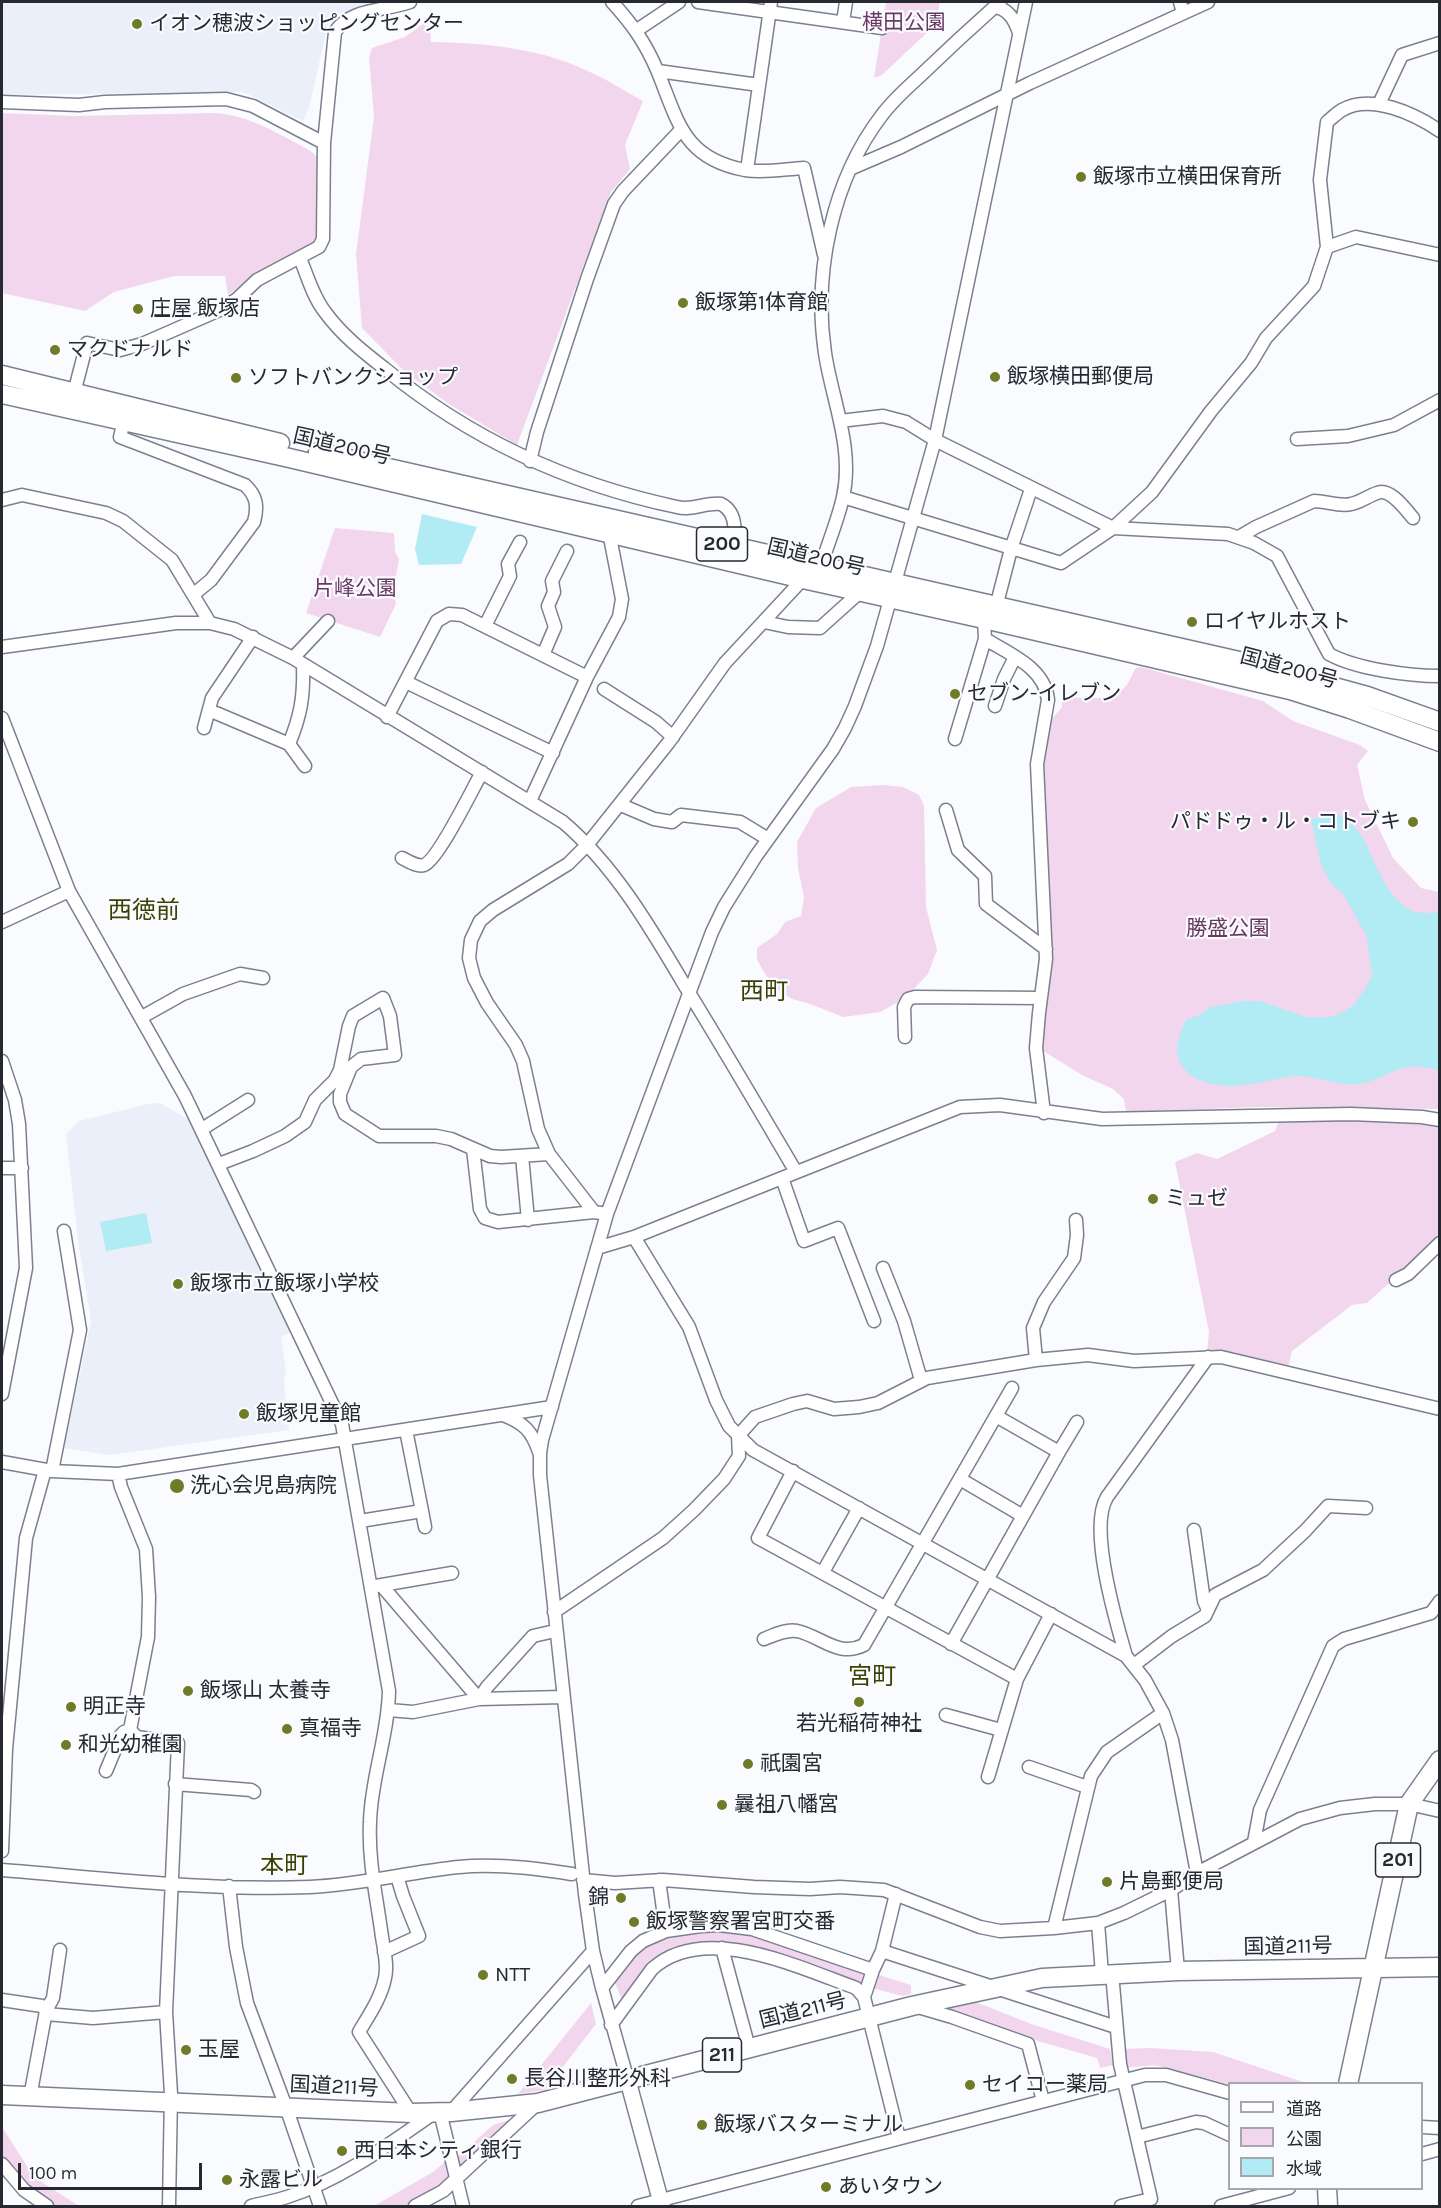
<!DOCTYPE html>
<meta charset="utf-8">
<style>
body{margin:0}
#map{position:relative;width:1441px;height:2208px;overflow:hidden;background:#fafbfe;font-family:Karla,"Noto Sans JP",sans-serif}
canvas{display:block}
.frame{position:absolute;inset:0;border:3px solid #272930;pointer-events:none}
.legend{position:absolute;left:1228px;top:2082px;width:195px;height:108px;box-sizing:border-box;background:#fafbfe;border:2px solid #a6a7ac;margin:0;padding:8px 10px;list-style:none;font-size:18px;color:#272930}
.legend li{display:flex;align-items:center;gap:12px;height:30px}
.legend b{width:30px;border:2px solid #a6a7ac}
.scale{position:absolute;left:18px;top:2163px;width:184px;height:27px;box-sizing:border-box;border:3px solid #272930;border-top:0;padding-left:8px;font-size:18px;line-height:21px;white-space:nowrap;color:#272930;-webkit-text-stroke:4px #fafbfe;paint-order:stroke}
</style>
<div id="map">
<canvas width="1441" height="2208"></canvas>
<div class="frame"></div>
<ul class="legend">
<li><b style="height:8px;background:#fff"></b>道路</li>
<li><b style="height:16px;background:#f2d6ee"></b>公園</li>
<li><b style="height:16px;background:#b1ebf4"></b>水域</li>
</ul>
<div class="scale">100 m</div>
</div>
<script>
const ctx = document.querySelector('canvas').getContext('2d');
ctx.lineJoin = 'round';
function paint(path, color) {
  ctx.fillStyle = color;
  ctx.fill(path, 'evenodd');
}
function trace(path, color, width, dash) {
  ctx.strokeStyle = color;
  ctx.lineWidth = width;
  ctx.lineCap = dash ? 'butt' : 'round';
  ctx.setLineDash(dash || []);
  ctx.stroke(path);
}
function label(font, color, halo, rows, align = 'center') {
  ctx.font = font + ' Karla,"Noto Sans JP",sans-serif';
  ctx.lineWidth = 4.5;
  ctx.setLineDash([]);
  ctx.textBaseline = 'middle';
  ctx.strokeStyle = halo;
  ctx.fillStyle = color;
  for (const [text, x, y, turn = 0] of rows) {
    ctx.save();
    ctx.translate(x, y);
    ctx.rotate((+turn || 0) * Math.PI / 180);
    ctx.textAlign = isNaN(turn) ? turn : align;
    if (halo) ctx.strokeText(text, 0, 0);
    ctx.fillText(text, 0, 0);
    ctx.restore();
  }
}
const built = new Path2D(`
 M 2,2 L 392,2 L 341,13 L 329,20 L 309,108 L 303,121 L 243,92 L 2,95 Z
 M 160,1103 L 196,1124 L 293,1331 L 281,1337 L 286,1372 L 284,1381 L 289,1430 L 109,1455 L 64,1448 L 91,1321 L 79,1248 L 66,1134 L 79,1121 L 148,1104 Z`);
const green = new Path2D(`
 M 886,2 L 940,2 L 935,25 L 882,75 L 874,78 Z
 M 423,24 L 430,29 L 431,42 C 485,43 541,48 590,72 C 608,80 625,91 643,101 L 625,145 L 630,169 L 611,192 L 517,445 L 449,404 L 405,372 L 362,328 L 356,254 L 374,117 L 369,57 L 372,48 L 405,37 Z
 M 2,113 L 74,116 L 215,113 C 250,115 280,135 311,151 L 318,158 L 318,235 L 315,242 L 255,275 L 228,295 L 225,276 L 174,276 L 114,292 L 85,311 L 2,293 Z
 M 335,528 L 394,533 L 395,551 L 399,560 L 393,590 L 396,604 L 380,637 L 306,613 Z
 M 1141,667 L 1263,701 L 1293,721 L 1360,745 L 1368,751 L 1357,765 L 1365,800 L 1393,858 L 1421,888 L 1439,892 L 1439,1109 L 1257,1107 L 1126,1112 L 1124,1099 L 1113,1089 L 1082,1075 L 1040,1049 L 1049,961 L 1048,855 L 1041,762 L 1051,720 L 1062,707 L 1062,696 C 1078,698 1111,702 1123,689 C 1129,684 1132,674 1136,668 Z
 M 882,785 L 903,787 L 919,795 L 924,806 L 926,907 L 937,950 L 928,974 L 904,999 L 880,1012 L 843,1017 L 810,1004 L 792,999 L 773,987 L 757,960 L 757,948 L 777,934 L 785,922 L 801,916 L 804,897 L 798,868 L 797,842 L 816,808 L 851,787 Z
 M 1280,1118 L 1354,1118 L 1430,1123 L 1439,1127 L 1439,1238 L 1367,1303 L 1352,1305 L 1292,1351 L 1288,1368 L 1207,1352 L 1209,1332 L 1175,1162 L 1197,1153 L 1217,1159 L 1275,1131 Z
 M 701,1930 L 750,1932 L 866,1974 L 863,1983 L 859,1985 L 765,1952 L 672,1951 C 649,1957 636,1985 623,2003 L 614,1980 L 635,1953 L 657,1938 Z
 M 876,1974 L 911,1985 L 911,1994 L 902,1996 L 872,1988 Z
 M 973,2001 L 1034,2025 L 1110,2049 L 1113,2065 L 1100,2068 L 1097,2058 L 1031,2039 L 943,2009 Z
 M 591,2003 L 596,2024 L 545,2090 L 518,2094 Z
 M 1151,2048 L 1213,2052 L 1306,2083 L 1229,2084 L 1154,2065 L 1125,2068 L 1123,2049 Z
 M 515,2118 L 459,2173 L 455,2159 L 493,2125 Z
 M 2,2127 L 34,2177 L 79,2206 L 54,2206 L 26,2187 L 2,2159 Z
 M 446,2161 L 452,2179 L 410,2206 L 374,2206 L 433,2172 Z`);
const water = new Path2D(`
 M 422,514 L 477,527 L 461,564 L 419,565 L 415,549 Z
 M 1337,813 C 1347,820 1356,827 1363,838 C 1376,862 1387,903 1416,912 C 1424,914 1432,912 1439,912 L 1439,1070 C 1430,1068 1417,1066 1407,1067 C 1391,1070 1376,1082 1359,1084 C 1338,1087 1315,1075 1296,1076 C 1276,1078 1257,1085 1236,1086 C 1192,1087 1161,1064 1187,1019 L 1198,1016 L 1211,1007 L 1243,1001 L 1261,1001 L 1305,1017 L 1323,1018 L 1337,1015 L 1353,1006 L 1365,989 L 1372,975 L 1367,937 L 1342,892 L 1334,887 L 1328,879 L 1320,861 L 1311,819 Z
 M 146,1213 L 152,1243 L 106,1251 L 100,1222 Z`);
const minor = new Path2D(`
 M 612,2 C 632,24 645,42 657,70 C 678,120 682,158 745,170 C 764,173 785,169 804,168 L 824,255
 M 698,2 L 882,28
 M 1180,2 L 1183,13
 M 994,7 C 1008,8 1015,20 1019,33
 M 843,22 L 846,2
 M 637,30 L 679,2
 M 658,71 L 759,85
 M 2,102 L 79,105 L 105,102 L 226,99 L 253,106 L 324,143
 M 1379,104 L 1402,55 L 1440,43
 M 852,168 L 901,147 L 1030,83 L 1208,2
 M 747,170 L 771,2
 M 1327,247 L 1356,237 L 1440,255
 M 300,258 C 307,275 313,297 325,312 C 341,334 362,351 384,368 C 470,439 568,484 677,507 C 692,511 706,502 721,504 C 739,513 735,537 732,553
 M 74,393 L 87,343 L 120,350 L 142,344 L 222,309 L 237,299 L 257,280 L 319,247 L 323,239 L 324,143 L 335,32 C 350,8 385,11 410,2
 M 124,421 L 120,437 L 245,485 C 257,496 258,507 254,522 L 211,580 L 194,594
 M 840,421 L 883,416 L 906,422 L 935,440 L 1113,528 L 1228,534 L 1254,543 L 1277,556 L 1329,654 C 1356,669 1409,676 1440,676
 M 1297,439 L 1348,436 L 1394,425 L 1440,400
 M 530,461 L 537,432 L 587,279 L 614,204 L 623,191 L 681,130
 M 843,497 L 1061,563 L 1113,528 L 1152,492 L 1211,411 L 1251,363 L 1266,338 L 1314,286 L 1327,247 L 1320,180 L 1327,122 C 1332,118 1337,113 1342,110 C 1371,93 1415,114 1440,131
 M 2,500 L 22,495 L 106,513 L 123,521 L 172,560 L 210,623
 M 1239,537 L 1256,527 L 1314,501 C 1326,501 1340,507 1351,504 C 1361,502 1368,496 1377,493 C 1390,487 1406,510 1413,518
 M 821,566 C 828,543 838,520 843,497 C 854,448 832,400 825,353 C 813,273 832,180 882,115 C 893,100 907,88 920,76 C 946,51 973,26 1000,2
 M 996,607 L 1011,549 L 1031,489
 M 984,619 L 985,639 C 1010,654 1045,668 1048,700 L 1037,764 L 1046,959 L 1039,1013 L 1036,1048 L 1044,1113
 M 764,622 L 788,627 L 820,628 L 860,592
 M 485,626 L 510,576 L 508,564 L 520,542
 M 2,647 L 176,623 L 210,623 L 234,629 L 293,658 L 563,822 C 616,867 653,932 688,991 C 725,1051 760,1111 796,1172
 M 543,655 L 555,627 L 548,606 L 554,592 L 552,581 L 567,551
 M 293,658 L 328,621
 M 406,682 L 553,753
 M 604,689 L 656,722 L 673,737
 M 995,706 L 1004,679 L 1015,657
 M 216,713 L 289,744 C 301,715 304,696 303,665
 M 387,717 L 437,621 L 449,614 L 462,615 L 587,677 L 619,617 L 622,599 L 609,532
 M 2,718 L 69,891 L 185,1096 L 342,1424 L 389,1691 C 388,1737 371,1778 370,1822 C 368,1861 377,1899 382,1937 C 384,1950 388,1965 385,1978 C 381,1998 369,2015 359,2032 L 411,2113
 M 204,728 L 212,698 L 253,637
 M 955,739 L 985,639
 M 289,744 L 305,766
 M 530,801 L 587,677
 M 621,805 L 654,819 L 672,822 L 681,815 L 740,822 L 768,839
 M 946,810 L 958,850 L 985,876 L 986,904 L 1046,949
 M 402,858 C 408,861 417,867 424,865 C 438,860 473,788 482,772
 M 2,922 L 69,891
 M 142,1017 L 183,994 L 240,974 L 263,978
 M 905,1037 L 904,1007 L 908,999 L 915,997 L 1041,998
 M 2,1061 L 15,1100 L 19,1124 L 26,1268 L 2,1394
 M 202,1129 L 248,1100
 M 473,1149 L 480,1209 L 485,1218 L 498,1222 L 594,1212
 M 522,1156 L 528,1220
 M 219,1164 L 253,1151 L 285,1136 L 305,1122 L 315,1100 L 335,1080 L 340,1070 L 349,1026 L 353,1016 L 383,998 L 390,1016 L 395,1055 L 361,1059 L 351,1067 L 340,1094 L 340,1102 L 345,1114 L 379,1136 L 436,1136 L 451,1139 L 490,1156 L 501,1157 L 549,1154
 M 2,1168 L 22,1168
 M 782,1178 L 804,1241 L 838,1228 L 874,1321
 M 607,1214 L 594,1212 L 549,1154 L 538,1129 L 523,1061 L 516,1045 L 487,1003 L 474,978 L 469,958 L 471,940 L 480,921 L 493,910 L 568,864 L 587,845 L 669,742 L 725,663 L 803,579
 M 634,1237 L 689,1327 L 716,1400 L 729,1426 L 753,1450 L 1126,1656 L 1145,1680 L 1163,1713 L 1172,1740 L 1197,1873
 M 597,1248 L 634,1237 L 960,1107 L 1000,1105 L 1102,1119 L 1351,1114 L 1422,1117 L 1440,1120
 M 883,1268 L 904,1321 L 921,1380
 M 1396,1280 L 1408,1274 L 1440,1243
 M 1036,1360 L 1033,1328 L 1044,1302 L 1074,1258 L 1077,1235 L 1076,1220
 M 503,1415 C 524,1423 532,1431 539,1452
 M 1059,1452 L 1077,1422
 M 2,1462 L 52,1471 L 118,1474 L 552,1407
 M 52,1471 L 80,1330 L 64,1231
 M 793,1471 L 758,1538 L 1017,1679 L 1051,1614
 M 118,1474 L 121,1487 L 146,1549 L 149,1597 L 148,1637 L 130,1730 L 137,1737 L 178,1743 L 166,2012 L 171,2094 L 169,2206
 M 960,1479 L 1023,1516
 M 422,1511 L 425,1527
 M 360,1521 L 422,1511 L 406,1430
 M 1194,1530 L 1204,1601 L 1208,1610
 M 823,1572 L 859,1508
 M 376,1586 L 452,1573
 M 382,1586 L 479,1699 L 487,1687 L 533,1636 L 555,1631
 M 554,1612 L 663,1538 L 694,1510 L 724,1479 L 739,1456 L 738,1436 L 755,1417 L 793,1404 L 807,1401 L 834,1409 L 859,1407 L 878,1403 L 927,1378 L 1036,1360 L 1088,1355 L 1134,1361 L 1221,1357 L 1440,1409
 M 764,1639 C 774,1635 786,1629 797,1631 C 821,1636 838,1658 864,1645 L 1012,1388
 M 951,1644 L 1059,1452 L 996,1416
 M 1126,1656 C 1116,1622 1088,1528 1107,1497 L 1208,1357
 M 1134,1665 L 1172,1636 L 1205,1616 L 1215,1595 L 1263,1570 L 1305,1531 L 1328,1506 L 1366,1508
 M 389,1710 L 413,1712 L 479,1699 L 563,1697
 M 946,1715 L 1001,1730
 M 1029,1767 L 1087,1787
 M 106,1771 L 121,1735 L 124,1732 L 130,1730
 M 988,1777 L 1017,1679
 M 175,1784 L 251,1790 L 254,1792
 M 1254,1842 L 1260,1810 L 1333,1646 L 1344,1639 L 1431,1613 L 1440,1601
 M 2,1851 L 6,1749 L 26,1538 L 45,1470
 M 2,1870 C 103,1878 209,1891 310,1887 C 360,1885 409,1872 459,1867 C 496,1863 536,1868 572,1874
 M 583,1880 L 615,1883 L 663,1880 L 754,1887 L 810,1889 L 840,1887 L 884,1890 L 980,1927 L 1000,1931 L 1054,1928 L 1098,1923 L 1124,1913 L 1171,1890 L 1197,1873 L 1300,1819 L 1340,1808 L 1375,1804 L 1409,1804 L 1440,1811
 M 659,1880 L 666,1931
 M 229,1886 L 236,1947 L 247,2003 L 286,2107 L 320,2206
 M 1171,1890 L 1178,1971
 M 896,1894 L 882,1951 L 873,1970 L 864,1997 L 899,2138
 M 1098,1923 L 1102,1974
 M 1054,1928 L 1091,1776 L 1107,1752 L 1163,1713
 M 722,1948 L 749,2048
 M 882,1951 L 1116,2027
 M 384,1952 L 419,1936 L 403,1896 L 397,1876
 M 1112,1973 L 1120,2064 L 1151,2199 L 1121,2206
 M 602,1988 L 631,1951 L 643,1941 L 666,1931 L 701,1926 L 719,1925 L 752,1929 L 873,1970
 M 2,2000 L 42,2006 L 46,2011 L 30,2097
 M 918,2007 L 952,2017 L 1028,2044 L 1043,2101
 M 46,2011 L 53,1998 L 60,1950
 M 46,2014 L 93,2018 L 166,2012
 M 611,2025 L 652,1969 C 704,1921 800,1968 856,1988 L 864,1997
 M 628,2081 L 602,1988 L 593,1951 L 585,1894 L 540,1475 L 540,1453 L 542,1440 L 607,1214 L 712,932 L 724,907 L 756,856 L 833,749 L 845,728 L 855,706 L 877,646 L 935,440 L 1026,2
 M 440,2112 L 463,2206
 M 451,2112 L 593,1951
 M 1422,2127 L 1440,2128
 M 1137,2137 L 1196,2122 L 1204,2123 L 1230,2135
 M 1422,2154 L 1440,2149
 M 2,2164 L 24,2190 L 47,2206
 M 251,2206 C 263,2203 275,2201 287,2197 C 341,2180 388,2145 434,2113
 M 415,2206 L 443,2191 L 538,2103
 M 638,2206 L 1145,2075 L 1166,2075 L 1230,2093
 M 1221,2206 L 1289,2188`);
const major = new Path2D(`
 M 628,2081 L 662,2206`);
const highway = new Path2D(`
 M 2,375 L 280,443
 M 2,394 L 285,457 L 803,579 L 984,619 L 1290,690 L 1350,709 L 1440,742
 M 318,452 L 1239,661 L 1367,696 L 1440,722
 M 1348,2084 L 1409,1804 L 1440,1760
 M 2,2095 L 411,2113 L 451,2112 L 538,2103 L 912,2006 L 1042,1978 L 1178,1971 L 1440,1967
 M 1327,2188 L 1328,2206`);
const markers = [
 [137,24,6,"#707b27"],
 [1081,177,6,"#707b27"],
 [683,303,6,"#707b27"],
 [138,309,6,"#707b27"],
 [55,350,6,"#707b27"],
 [995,377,6,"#707b27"],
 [236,378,6,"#707b27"],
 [1192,622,6,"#707b27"],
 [955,694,6,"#707b27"],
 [1413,822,6,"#707b27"],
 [1153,1199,6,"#707b27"],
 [178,1284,6,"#707b27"],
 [244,1414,6,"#707b27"],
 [177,1486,8,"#707b27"],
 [188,1691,6,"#707b27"],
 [859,1702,6,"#707b27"],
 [71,1707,6,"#707b27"],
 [287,1729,6,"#707b27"],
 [66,1745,6,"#707b27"],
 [748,1764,6,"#707b27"],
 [722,1805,6,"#707b27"],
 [1107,1882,6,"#707b27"],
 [621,1898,6,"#707b27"],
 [634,1922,6,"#707b27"],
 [483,1975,6,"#707b27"],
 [186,2050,6,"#707b27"],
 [512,2079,6,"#707b27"],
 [970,2085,6,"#707b27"],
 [702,2125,6,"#707b27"],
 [342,2151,6,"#707b27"],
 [227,2180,6,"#707b27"],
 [826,2187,6,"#707b27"]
];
const shields = [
 [722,544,51],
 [1398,1860,45],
 [722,2055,39]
];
const shieldNames = [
 ["200",722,544],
 ["201",1398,1860],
 ["211",722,2055]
];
const parkNames = [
 ["横田公園",904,23],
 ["片峰公園",355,589],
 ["勝盛公園",1228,929]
];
const poiNames = [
 ["イオン穂波ショッピングセンター",149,24],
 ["飯塚市立横田保育所",1093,177],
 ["飯塚第1体育館",695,303],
 ["庄屋 飯塚店",150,309],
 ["マクドナルド",67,350],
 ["飯塚横田郵便局",1007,377],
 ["ソフトバンクショップ",248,378],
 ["ロイヤルホスト",1204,622],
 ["セブン-イレブン",967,694],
 ["パドドゥ・ル・コトブキ",1401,822,"right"],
 ["ミュゼ",1165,1199],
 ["飯塚市立飯塚小学校",190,1284],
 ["飯塚児童館",256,1414],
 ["洗心会児島病院",190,1486],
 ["飯塚山 太養寺",200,1691],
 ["明正寺",83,1707],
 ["若光稲荷神社",859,1724,"center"],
 ["真福寺",299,1729],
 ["和光幼稚園",78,1745],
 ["祇園宮",760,1764],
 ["曩祖八幡宮",734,1805],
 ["片島郵便局",1119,1882],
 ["錦",609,1898,"right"],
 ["飯塚警察署宮町交番",646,1922],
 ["NTT",495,1975],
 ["玉屋",198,2050],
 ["長谷川整形外科",524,2079],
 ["セイコー薬局",982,2085],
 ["飯塚バスターミナル",714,2125],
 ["西日本シティ銀行",354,2151],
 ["永露ビル",239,2180],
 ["あいタウン",838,2187]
];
const streetNames = [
 ["国道200号",342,447,13],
 ["国道200号",816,558,13],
 ["国道200号",1289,669,15],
 ["国道211号",1288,1947,-1],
 ["国道211号",803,2011,-14],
 ["国道211号",334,2087,3]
];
const quarterNames = [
 ["西徳前",144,911],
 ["西町",764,992],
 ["宮町",872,1677],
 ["本町",284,1866]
];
paint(built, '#ebeff9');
paint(green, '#f2d6ee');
paint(water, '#b1ebf4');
trace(minor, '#7a808f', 15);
trace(major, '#7a808f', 18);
trace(highway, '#7a808f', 21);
trace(minor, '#fff', 12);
trace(major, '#fff', 15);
trace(highway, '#fff', 18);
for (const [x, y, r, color] of markers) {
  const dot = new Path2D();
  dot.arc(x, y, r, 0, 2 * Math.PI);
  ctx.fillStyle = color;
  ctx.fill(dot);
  trace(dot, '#fafbfe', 2);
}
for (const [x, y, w] of shields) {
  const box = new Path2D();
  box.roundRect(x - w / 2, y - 17, w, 34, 4.5);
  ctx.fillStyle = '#fafbfe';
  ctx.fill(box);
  trace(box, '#272930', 1.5);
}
label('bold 20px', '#272930', null, shieldNames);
label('21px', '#683963', '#fafbfe', parkNames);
label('21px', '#272930', '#fafbfe', poiNames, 'left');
label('21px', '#272930', '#fafbfe', streetNames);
label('24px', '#3a4102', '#fafbfe', quarterNames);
</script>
